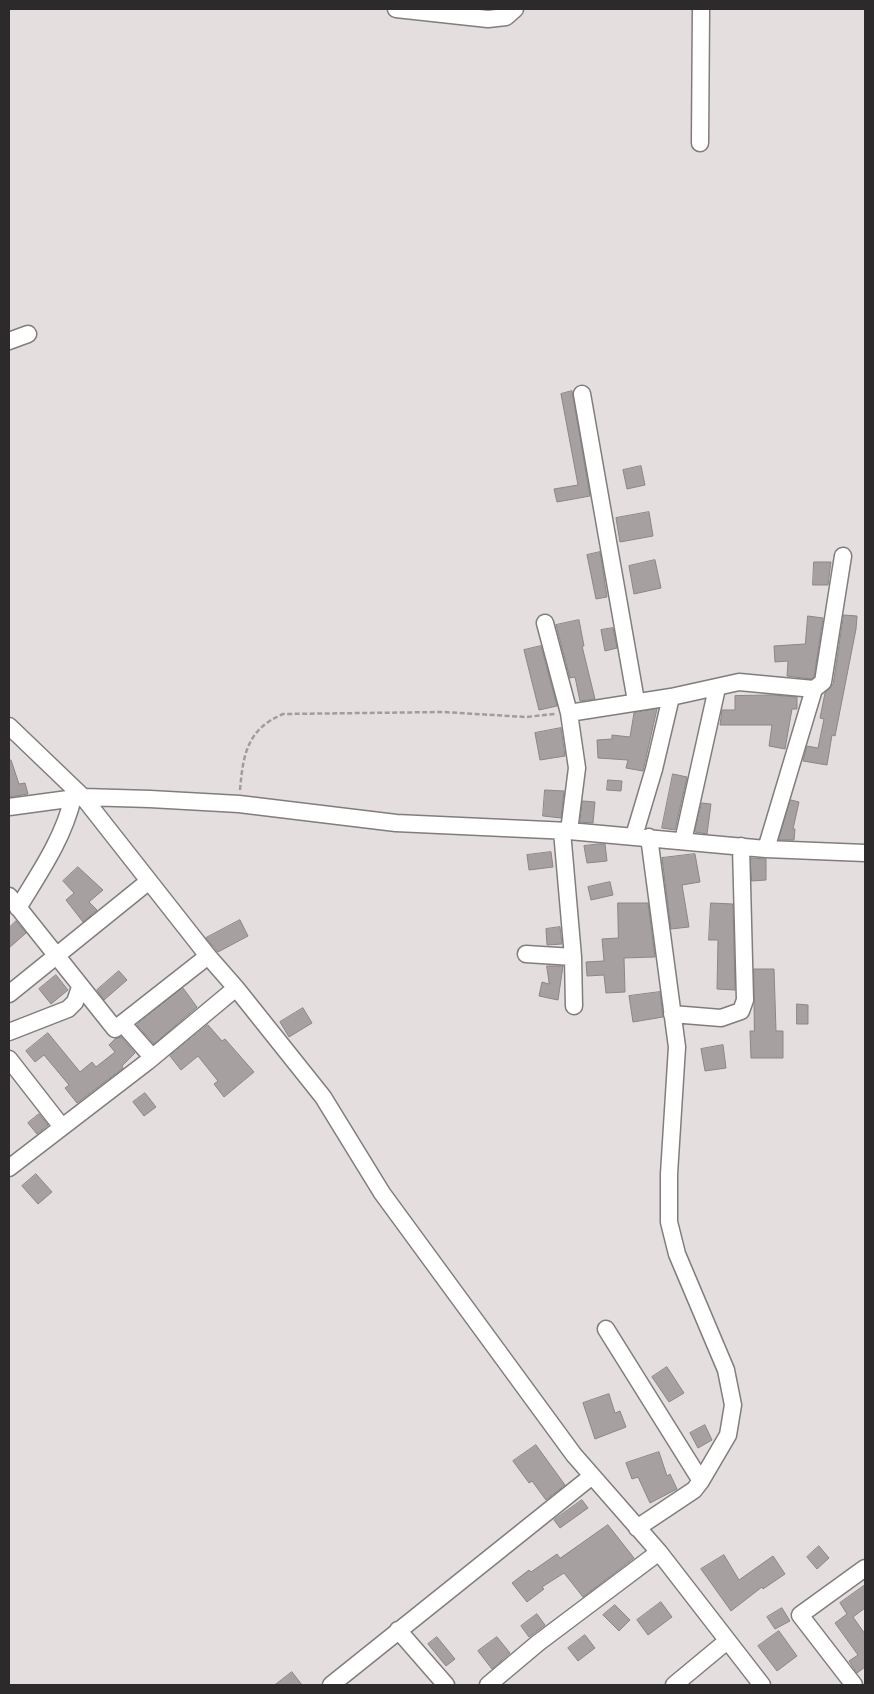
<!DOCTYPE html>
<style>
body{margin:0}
#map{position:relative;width:874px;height:1694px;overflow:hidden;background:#e4dede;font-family:Jost,sans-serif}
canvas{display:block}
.frame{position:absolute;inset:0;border:10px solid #2c2a2a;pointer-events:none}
</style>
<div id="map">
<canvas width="874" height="1694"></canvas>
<div class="frame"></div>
</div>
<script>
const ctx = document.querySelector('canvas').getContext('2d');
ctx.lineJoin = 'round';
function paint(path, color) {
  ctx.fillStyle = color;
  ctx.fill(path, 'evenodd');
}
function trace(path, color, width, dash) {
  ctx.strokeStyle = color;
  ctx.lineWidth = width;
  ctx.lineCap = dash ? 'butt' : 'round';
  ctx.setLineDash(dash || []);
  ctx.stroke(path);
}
const building = new Path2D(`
 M 572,391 L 590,496 L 557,502 L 554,489 L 578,485 L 561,394 Z
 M 641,466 L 645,485 L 627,489 L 623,470 Z
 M 649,512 L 653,536 L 620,542 L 616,518 Z
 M 600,552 L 607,597 L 596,599 L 587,555 Z
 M 655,560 L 661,588 L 634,594 L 629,566 Z
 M 814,562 L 831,562 L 828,585 L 813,585 Z
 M 844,615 L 857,616 L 856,629 L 835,736 L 832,735 L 827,765 L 803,761 L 807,746 L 818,748 L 824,719 L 820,718 L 825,693 L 833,684 Z
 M 808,616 L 823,618 L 814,677 L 811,679 L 787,676 L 788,661 L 775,662 L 774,646 L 805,644 Z
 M 579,620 L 584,646 L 582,646 L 595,699 L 580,701 L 575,677 L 570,678 L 556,625 Z
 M 613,628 L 617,648 L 605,651 L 601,630 Z
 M 541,646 L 557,706 L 539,710 L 524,650 Z
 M 773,695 L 797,697 L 797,709 L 792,709 L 785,749 L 769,746 L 772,725 L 720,725 L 722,710 L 735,710 L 735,696 Z
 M 657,709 L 643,771 L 626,768 L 628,760 L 598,758 L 597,740 L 612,739 L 612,735 L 630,737 L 634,713 Z
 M 561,728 L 565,756 L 540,760 L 535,733 Z
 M 9,760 L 11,760 L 19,784 L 25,783 L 28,794 L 9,797 Z
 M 673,774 L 687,777 L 675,830 L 662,828 Z
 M 608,780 L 622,781 L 621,791 L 607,790 Z
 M 545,790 L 564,791 L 561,818 L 543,816 Z
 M 791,800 L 799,802 L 793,829 L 795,829 L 794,840 L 779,840 Z
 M 583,801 L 595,802 L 593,823 L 580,822 Z
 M 702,803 L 711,804 L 707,834 L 695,832 Z
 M 598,844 L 605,844 L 607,861 L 587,863 L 584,846 Z
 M 551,852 L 553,867 L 529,870 L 527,855 Z
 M 695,854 L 700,882 L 682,885 L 689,927 L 671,929 L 662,858 Z
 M 751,858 L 766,859 L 766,880 L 752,881 Z
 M 78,867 L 103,890 L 89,902 L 97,910 L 83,922 L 66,900 L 74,893 L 63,881 Z
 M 610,882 L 613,895 L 591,900 L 588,887 Z
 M 618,903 L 648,903 L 655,957 L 624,958 L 625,992 L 606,993 L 604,975 L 587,976 L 586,962 L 604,961 L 602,939 L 618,938 Z
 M 711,903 L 733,904 L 735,990 L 717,989 L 718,940 L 709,940 Z
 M 240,920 L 248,936 L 218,952 L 206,938 Z
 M 16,921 L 26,933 L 9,948 L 9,928 Z
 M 560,927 L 562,944 L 547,945 L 546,929 Z
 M 547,966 L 563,966 L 558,1000 L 539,996 L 542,982 L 549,984 Z
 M 754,969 L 774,969 L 776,1031 L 783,1031 L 783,1058 L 751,1058 L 750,1031 L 754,1031 Z
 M 119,971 L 127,980 L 104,1000 L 97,990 Z
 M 56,975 L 68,990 L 51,1004 L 39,989 Z
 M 183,988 L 197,1007 L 154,1044 L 137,1025 Z
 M 660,992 L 663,1017 L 633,1022 L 629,996 Z
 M 797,1004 L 808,1005 L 808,1024 L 797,1024 Z
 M 303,1008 L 312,1023 L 289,1037 L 280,1022 Z
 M 208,1025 L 222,1041 L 225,1039 L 254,1072 L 224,1097 L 214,1084 L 218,1081 L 198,1056 L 181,1070 L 170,1056 Z
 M 48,1033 L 80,1072 L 92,1062 L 96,1067 L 115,1052 L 109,1045 L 115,1039 L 121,1037 L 135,1053 L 122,1066 L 123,1068 L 77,1103 L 65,1088 L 69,1085 L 44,1055 L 35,1062 L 26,1051 Z
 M 723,1045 L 726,1068 L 705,1071 L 701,1049 Z
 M 145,1093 L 156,1107 L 144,1116 L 133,1102 Z
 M 39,1114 L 48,1125 L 37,1134 L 28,1123 Z
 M 36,1174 L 52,1192 L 38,1204 L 22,1186 Z
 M 667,1367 L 684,1393 L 669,1402 L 652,1377 Z
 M 609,1394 L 615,1413 L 620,1411 L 626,1427 L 595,1439 L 583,1403 Z
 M 705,1425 L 712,1440 L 698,1448 L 690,1433 Z
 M 536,1445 L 565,1485 L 546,1500 L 532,1481 L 529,1483 L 513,1461 Z
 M 659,1452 L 667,1476 L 670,1474 L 677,1489 L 650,1503 L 638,1477 L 632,1479 L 626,1463 Z
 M 582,1500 L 588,1508 L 560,1528 L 554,1520 Z
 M 608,1525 L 634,1558 L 583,1597 L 564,1573 L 542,1587 L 544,1589 L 527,1602 L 512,1583 L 529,1570 L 531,1572 L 557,1554 L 560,1558 Z
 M 819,1546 L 829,1558 L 817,1569 L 807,1557 Z
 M 724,1555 L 739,1580 L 773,1556 L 785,1574 L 763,1589 L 762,1587 L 731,1611 L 701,1569 Z
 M 865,1585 L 865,1608 L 853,1617 L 865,1634 L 865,1667 L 857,1673 L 849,1661 L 858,1655 L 835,1623 L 847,1614 L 840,1603 Z
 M 661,1602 L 672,1617 L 648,1635 L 637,1620 Z
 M 615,1605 L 630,1620 L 619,1631 L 603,1615 Z
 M 782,1608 L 790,1621 L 775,1629 L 767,1617 Z
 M 537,1614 L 545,1625 L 529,1637 L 521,1626 Z
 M 779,1631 L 797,1656 L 777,1671 L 758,1646 Z
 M 585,1635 L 595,1648 L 578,1661 L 568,1648 Z
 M 437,1637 L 455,1659 L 446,1666 L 428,1644 Z
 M 497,1637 L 510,1653 L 492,1669 L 478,1651 Z
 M 292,1672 L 302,1685 L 275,1685 Z`);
const path = new Path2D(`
 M 240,790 C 243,755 247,729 283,714 L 443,712 L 526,717 L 555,714`);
const minor = new Path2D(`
 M 396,9 L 488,19 L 506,17 L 515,9
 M 700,143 L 701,9
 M 9,341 L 28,334
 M 582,394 L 636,701
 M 545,623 L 569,713 L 577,768 L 569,831
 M 569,713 L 671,697 L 739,682 L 814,689
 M 9,726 L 83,797 L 208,956 L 236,988 L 323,1097 L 382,1193 L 574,1455 L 659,1552 L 762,1685
 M 9,807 L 83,797 L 150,799 L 239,804 L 396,823 L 569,831 L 766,849 L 865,853
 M 562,831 L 573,957 L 574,1006
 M 634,836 L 654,769 L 671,697
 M 683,841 L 717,688
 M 766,849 L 814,689 L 823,682 L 843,556
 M 9,896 L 115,1029 L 208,956
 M 18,908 C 40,872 63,839 73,798
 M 526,954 L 573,957
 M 9,994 L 149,881
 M 672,1014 L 721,1018 L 741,1011 L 745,1000 L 741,846
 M 123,1024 L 152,1057
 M 9,1032 L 68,1009 L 75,1002 L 80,987
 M 9,1059 L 62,1127
 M 9,1168 L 147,1062 L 236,988
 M 606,1329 L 701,1481
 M 637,1528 L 694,1490 L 701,1481 L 728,1435 L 733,1405 L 726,1370 L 677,1254 L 669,1222 L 669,1174 L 677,1047 L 649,837
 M 398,1630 L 446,1685
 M 331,1685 L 592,1476
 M 488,1685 L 538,1643 L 659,1552
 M 674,1685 L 727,1641
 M 854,1685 L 800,1615 L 865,1568`);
paint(building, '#a6a0a1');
trace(building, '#8c8687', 1);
trace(minor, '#827d7d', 19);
trace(path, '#a29d9d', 2.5, [5, 2.5]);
trace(minor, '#fff', 16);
</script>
